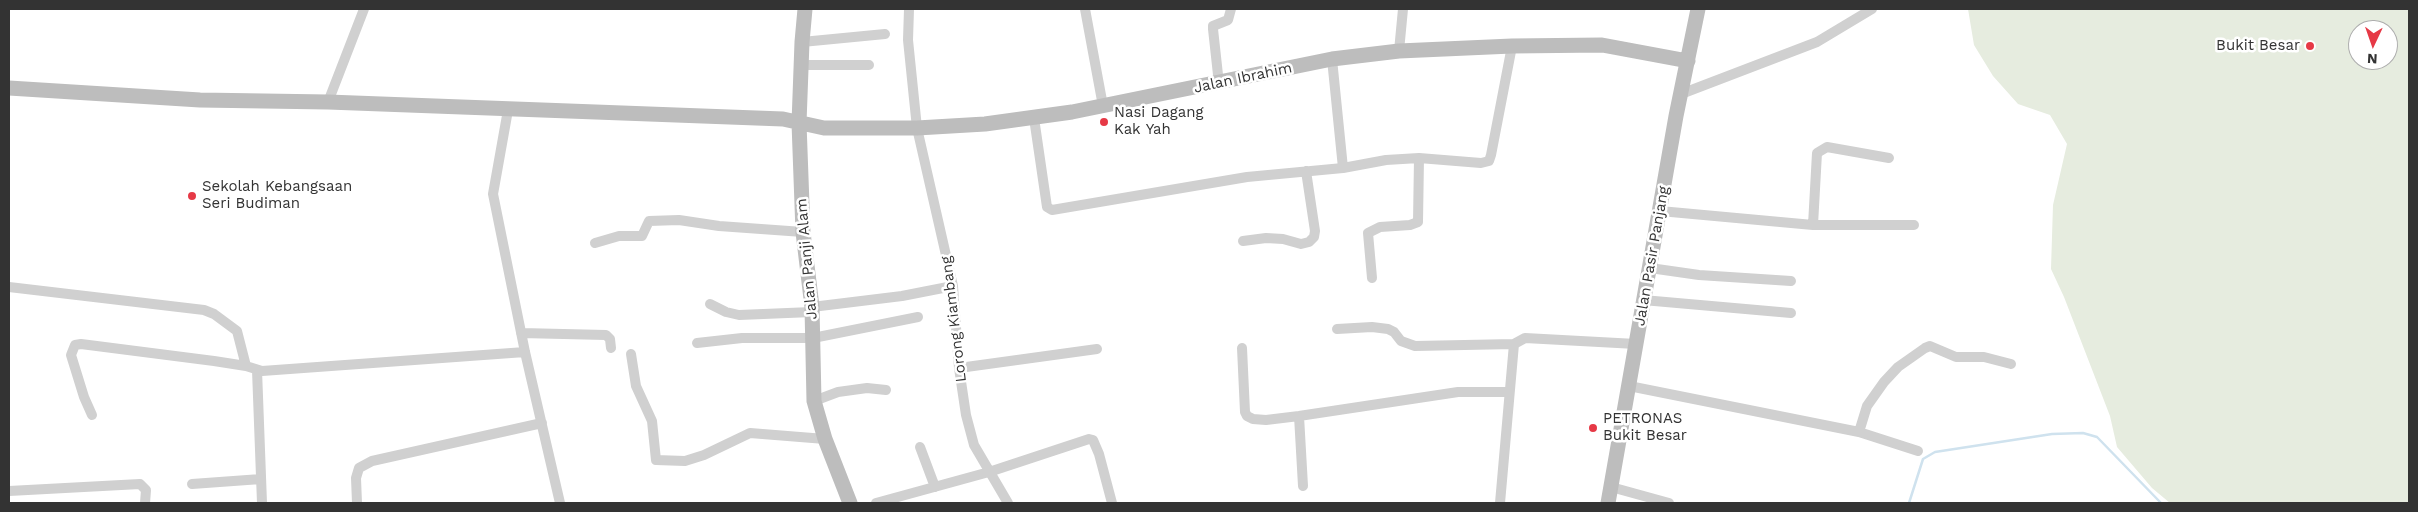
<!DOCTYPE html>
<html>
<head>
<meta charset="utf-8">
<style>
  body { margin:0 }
  #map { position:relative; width:2418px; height:512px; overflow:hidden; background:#fff; font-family:"Work Sans",sans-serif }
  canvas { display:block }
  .frame { position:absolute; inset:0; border:10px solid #333; pointer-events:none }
  .north { position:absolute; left:2348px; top:20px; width:50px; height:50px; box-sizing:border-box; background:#fff; border:1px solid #adadad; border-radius:50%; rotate:183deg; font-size:14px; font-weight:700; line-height:20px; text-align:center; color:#333 }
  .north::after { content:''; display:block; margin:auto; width:18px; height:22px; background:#e63946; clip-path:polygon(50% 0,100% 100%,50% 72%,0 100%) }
</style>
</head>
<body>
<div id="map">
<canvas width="2418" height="512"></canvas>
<div class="frame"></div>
<div class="north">N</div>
</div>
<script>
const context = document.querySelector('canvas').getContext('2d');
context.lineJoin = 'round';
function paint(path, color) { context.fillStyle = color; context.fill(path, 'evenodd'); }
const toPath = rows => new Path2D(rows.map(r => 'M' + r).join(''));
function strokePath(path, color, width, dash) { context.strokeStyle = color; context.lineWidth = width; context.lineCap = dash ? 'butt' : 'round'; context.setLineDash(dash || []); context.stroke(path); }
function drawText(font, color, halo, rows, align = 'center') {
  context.font = font + ' "Work Sans",sans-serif'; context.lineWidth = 5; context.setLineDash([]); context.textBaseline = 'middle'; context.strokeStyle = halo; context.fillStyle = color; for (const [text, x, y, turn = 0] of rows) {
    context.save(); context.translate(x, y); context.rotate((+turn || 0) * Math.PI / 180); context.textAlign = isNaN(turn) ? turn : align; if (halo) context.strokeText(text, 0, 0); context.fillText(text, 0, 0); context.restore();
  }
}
const green = toPath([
  [1968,9,2409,9,2409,503,2170,503,2152,488,2117,447,2110,416,2064,297,2051,269,2053,205,2067,144,2050,115,2018,104,1993,76,1974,45],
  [2358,30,2388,30,2388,60,2358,60]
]);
const stream = toPath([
  [1909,503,1923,459,1935,452,2052,434,2083,433,2097,437,2161,503]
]);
const street = toPath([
  [909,9,908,40,917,128,953,286,959,368,966,415,974,445,1008,503],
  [1085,9,1103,106],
  [802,42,885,34],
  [1399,51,1403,9],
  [1332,59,1343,168],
  [801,65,869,65],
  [1219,84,1213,29,1213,26,1228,20,1231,9],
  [1681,94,1817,42,1872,9],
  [328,102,364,9],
  [508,110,493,194,525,352,560,503],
  [1034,118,1047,207,1052,210,1247,177,1343,168,1386,160,1419,158,1481,163,1489,161,1491,155,1512,46],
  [1660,211,1813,225,1914,225],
  [1813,225,1817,153,1827,147,1889,158],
  [1243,241,1266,238,1283,239,1301,244,1309,242,1314,237,1315,231,1306,171],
  [595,243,619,236,642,236,649,221,679,220,719,226,803,232],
  [1650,268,1699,275,1791,281],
  [1372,278,1368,233,1380,227,1410,225,1418,222,1419,158],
  [9,287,204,310,214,314,237,331,246,366],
  [1643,300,1791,313],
  [710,304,726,312,739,315,812,312],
  [812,307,902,296,953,286],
  [1337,329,1372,327,1388,329,1394,332,1401,341,1415,346,1514,344,1525,338,1636,344],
  [521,333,606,335,610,339,611,348],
  [697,343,742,338,813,338,918,317],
  [1242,348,1245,412,1247,416,1253,419,1266,420,1299,416,1458,392,1509,392],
  [631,354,636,386,652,421,656,460,685,461,704,455,750,433,825,439],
  [959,368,1097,349],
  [257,370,262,503],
  [1629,386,1859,432,1918,451],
  [814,401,838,392,867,388,886,390],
  [92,415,84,397,71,355,75,345,81,344,214,361,246,366,262,371,525,352],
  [1299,416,1303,486],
  [1859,432,1867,406,1884,382,1898,367,1925,348,1930,346,1956,357,1984,357,2011,364],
  [920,447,935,487],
  [192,484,261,479],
  [1611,487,1669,503],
  [9,491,140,484,146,490,145,503],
  [357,503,356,478,359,468,372,461,542,423],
  [876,503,989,472,1089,439,1093,440,1099,454,1112,503],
  [1500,503,1514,344]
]);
const secondary = toPath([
  [805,9,802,42,799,123,803,232,812,307,814,401,825,439,850,503],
  [9,88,200,100,328,102,783,119,824,128,917,128,985,124,1072,112,1332,59,1399,51,1512,46,1602,45,1688,61],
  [1608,503,1676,116,1698,9]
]);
const markers = [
  [2310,46,5,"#e63946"],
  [1104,122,5,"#e63946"],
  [192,196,5,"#e63946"],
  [1593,428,5,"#e63946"]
];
const poiNames = [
  ["Bukit Besar",2300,46,"right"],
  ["Nasi Dagang",1114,113],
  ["Kak Yah",1114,130],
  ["Sekolah Kebangsaan",202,187],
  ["Seri Budiman",202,204],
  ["PETRONAS",1603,419],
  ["Bukit Besar",1603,436]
];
const streetNames = [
  ["Jalan Ibrahim",1243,78,-12],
  ["Jalan Pasir Panjang",1652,256,-80],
  ["Jalan Panji Alam",807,259,-95],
  ["Lorong Kiambang",954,319,-97]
];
paint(green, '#e6ecdf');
strokePath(stream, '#cfe2ee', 2.5);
strokePath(street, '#d0d0d0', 10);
strokePath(secondary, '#bdbdbd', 15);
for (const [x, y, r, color] of markers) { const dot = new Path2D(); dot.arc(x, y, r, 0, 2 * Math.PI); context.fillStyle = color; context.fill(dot); strokePath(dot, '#fff', 2); }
drawText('15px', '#333', '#fff', poiNames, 'left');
drawText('15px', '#333', '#fff', streetNames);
</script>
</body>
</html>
